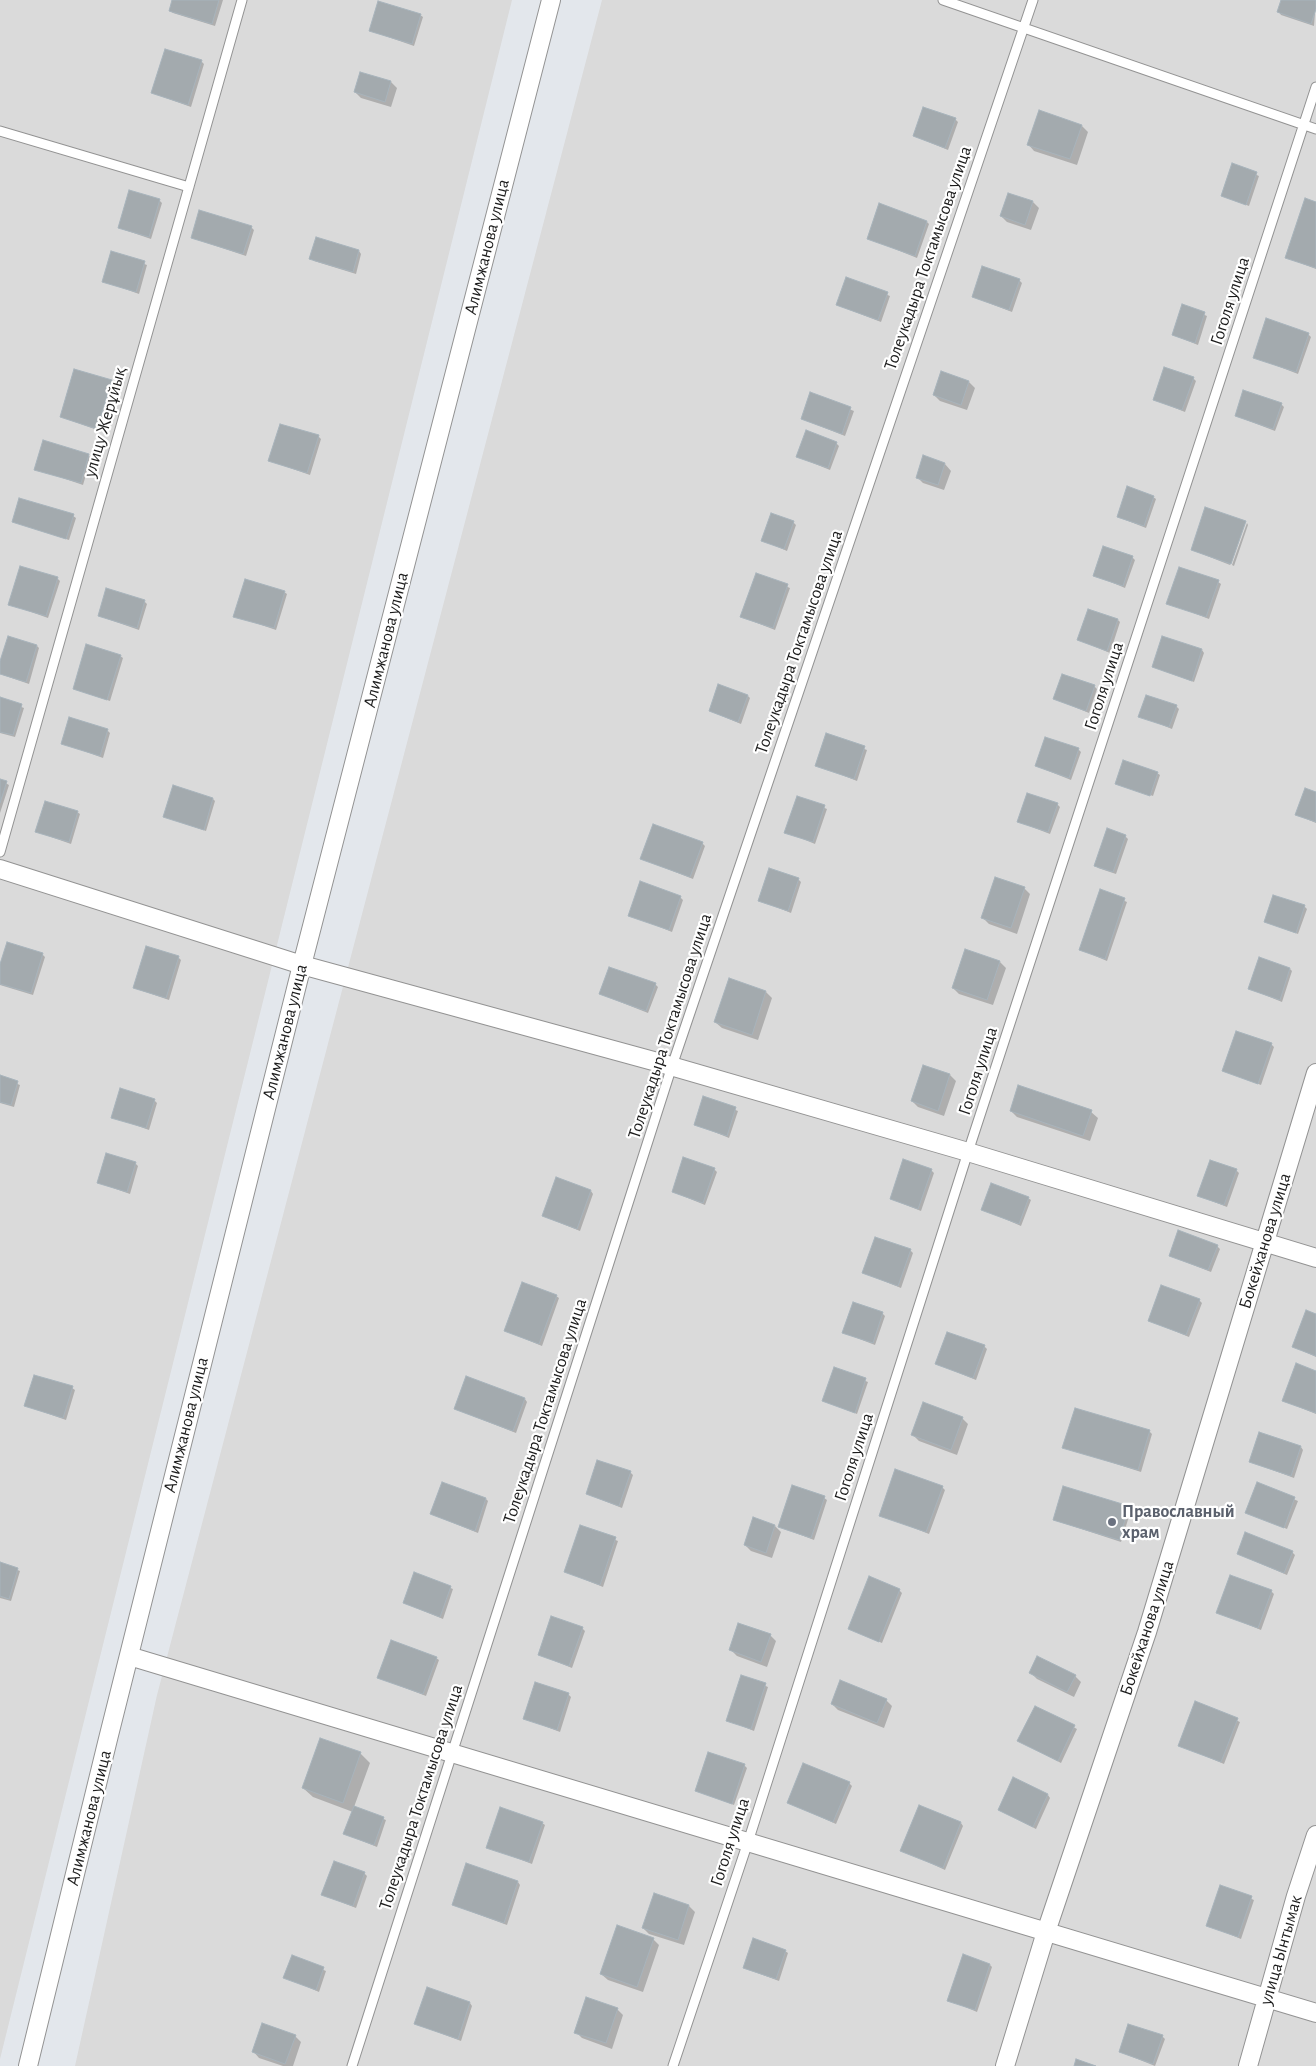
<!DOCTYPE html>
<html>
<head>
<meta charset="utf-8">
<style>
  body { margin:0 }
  canvas { display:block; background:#e3e7ec }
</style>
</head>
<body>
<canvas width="1316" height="2066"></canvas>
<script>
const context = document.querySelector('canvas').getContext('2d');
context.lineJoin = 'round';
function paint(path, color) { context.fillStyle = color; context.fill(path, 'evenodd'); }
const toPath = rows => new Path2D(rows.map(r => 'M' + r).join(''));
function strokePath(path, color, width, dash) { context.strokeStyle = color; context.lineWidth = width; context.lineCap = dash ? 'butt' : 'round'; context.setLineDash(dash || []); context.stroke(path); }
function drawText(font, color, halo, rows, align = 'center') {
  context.font = font + ' "Alegreya Sans",sans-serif'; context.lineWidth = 4.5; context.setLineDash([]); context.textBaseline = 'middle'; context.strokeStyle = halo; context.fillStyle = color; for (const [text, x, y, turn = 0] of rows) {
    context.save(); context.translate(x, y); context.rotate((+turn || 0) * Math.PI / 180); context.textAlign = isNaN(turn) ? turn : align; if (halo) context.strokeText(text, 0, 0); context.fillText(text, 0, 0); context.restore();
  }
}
const residential = toPath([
  [0,0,512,0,0,2059],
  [602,0,1316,0,1316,2066,75,2066,157,1695]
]);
const shadow = toPath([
  [173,0,223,0,215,26,173,13,170,11],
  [1282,0,1316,0,1314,26,1281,15,1279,12],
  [420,15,423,17,414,46,371,31],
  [201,61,204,64,191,107,152,93],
  [361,73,391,82,397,88,391,107,361,98,355,92],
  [1039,111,1082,126,1088,132,1077,165,1034,151,1028,144],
  [955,119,958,122,948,150,914,136],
  [1233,165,1259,176,1249,206,1222,196],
  [1009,194,1033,202,1039,208,1031,230,1007,222,1001,216],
  [159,200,162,203,151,239,119,228],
  [1316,203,1316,269,1287,258],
  [927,222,929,224,917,258,868,238],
  [251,227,254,230,246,256,192,238],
  [317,239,359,251,361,254,356,274,314,261,311,258],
  [112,252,147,265,139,294,103,281],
  [847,279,890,296,881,322,837,305],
  [1019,280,1022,283,1012,312,973,297],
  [1183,306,1207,316,1198,345,1173,335],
  [1308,334,1311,337,1298,374,1254,357],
  [941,373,969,382,975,388,967,410,940,401,934,395],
  [1193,378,1196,381,1185,412,1155,400],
  [111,381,114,384,100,431,61,417],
  [811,394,854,411,845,436,802,419],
  [1281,404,1284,407,1275,431,1236,416],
  [318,436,321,439,310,475,270,461],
  [836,443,839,446,830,470,798,457],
  [88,455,91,458,83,485,36,469],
  [924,457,945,464,951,471,944,490,923,483,917,477],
  [1153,497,1156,499,1146,528,1118,517],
  [73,516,76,518,69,540,14,522],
  [793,522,796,525,787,551,762,540],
  [1245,522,1230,565,1192,550],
  [1247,523,1248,525,1234,566,1232,565],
  [1132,557,1135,560,1125,588,1094,575],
  [757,574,790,588,775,630,742,617],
  [57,578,60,581,48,618,9,604],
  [1218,582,1221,584,1209,619,1168,603],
  [284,592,287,594,276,630,235,616],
  [144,601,147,604,139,630,99,616],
  [1118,620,1120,622,1110,653,1079,640],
  [37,646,39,648,29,684,0,674,0,666],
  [1202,650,1204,653,1194,682,1153,667],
  [120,656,123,658,110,701,74,689],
  [1094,686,1097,689,1089,713,1055,699],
  [748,696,750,698,741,724,710,711],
  [0,699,24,708,15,737,0,733],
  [1176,706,1179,709,1172,729,1140,716],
  [107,730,110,733,103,758,62,743],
  [827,735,867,750,857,781,817,765],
  [1078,749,1081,752,1071,780,1036,766],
  [1157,773,1160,775,1153,796,1118,783],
  [0,780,9,785,0,813],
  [1316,794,1316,823,1297,815],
  [798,797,827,809,815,844,786,832],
  [213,799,215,801,206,831,165,817],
  [1057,804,1060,807,1050,834,1019,822],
  [77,812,80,814,71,844,37,832],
  [1125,836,1128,839,1116,874,1098,868,1096,866],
  [702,843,705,846,693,879,642,859],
  [798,879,801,882,791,913,759,900],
  [1024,888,1030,894,1017,934,989,924,983,918],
  [1101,891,1127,902,1107,961,1081,950],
  [680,897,683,900,672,932,630,915],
  [1304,906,1307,909,1298,934,1265,922],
  [42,954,45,957,33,995,0,985,0,968],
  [178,957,181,960,169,1000,134,988],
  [1000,962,1006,968,993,1005,959,994,953,988],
  [1290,969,1292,971,1282,1002,1250,989],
  [655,984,658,987,648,1013,600,994],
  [766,992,772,998,758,1040,722,1028,715,1022],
  [1271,1044,1274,1047,1261,1085,1224,1071],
  [950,1075,956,1081,944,1116,918,1107,912,1101],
  [0,1077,20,1085,14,1107,0,1103],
  [704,1098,738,1111,729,1138,695,1124],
  [154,1100,157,1103,149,1130,113,1117],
  [1011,1111,1091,1112,1098,1118,1090,1141,1017,1117],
  [135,1163,138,1166,130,1194,99,1183],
  [714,1169,717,1172,705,1205,673,1192],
  [931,1170,934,1173,921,1211,891,1199],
  [1236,1170,1239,1173,1227,1207,1199,1196],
  [591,1191,593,1194,580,1231,543,1216],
  [1028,1198,1031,1200,1021,1226,982,1209],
  [1217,1246,1220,1249,1211,1272,1170,1256],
  [910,1250,913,1253,901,1288,864,1273],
  [556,1296,559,1298,542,1346,506,1331],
  [1199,1300,1202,1303,1189,1337,1150,1321],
  [882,1313,885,1316,875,1345,844,1333],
  [1316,1315,1316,1357,1294,1347],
  [984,1346,987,1349,976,1380,937,1364],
  [835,1369,868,1382,857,1414,824,1401],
  [1316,1372,1316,1414,1284,1401],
  [72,1388,75,1390,66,1420,26,1406],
  [525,1399,527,1402,516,1433,455,1409],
  [962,1418,968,1424,957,1455,919,1441,913,1435],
  [1149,1431,1152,1434,1141,1472,1064,1447],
  [1301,1447,1303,1450,1294,1478,1251,1462],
  [630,1472,633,1475,622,1508,587,1494],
  [1258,1484,1298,1501,1287,1529,1247,1512],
  [942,1487,945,1490,929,1534,881,1515],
  [824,1498,827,1500,814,1540,780,1527],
  [486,1499,488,1501,478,1533,431,1514],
  [1128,1507,1131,1510,1121,1542,1054,1520],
  [775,1526,781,1532,772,1558,751,1551,745,1545],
  [581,1527,618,1541,603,1587,566,1572],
  [1292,1552,1295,1555,1287,1575,1238,1554],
  [0,1563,20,1571,11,1601,0,1598],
  [415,1574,453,1589,443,1619,404,1603],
  [899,1590,902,1593,882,1643,849,1629],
  [1271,1591,1274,1594,1261,1630,1217,1612],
  [582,1628,585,1631,572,1668,540,1655],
  [770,1635,776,1641,767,1667,737,1656,731,1650],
  [436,1658,439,1660,426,1696,379,1678],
  [1031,1673,1075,1676,1081,1682,1074,1697,1037,1679],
  [742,1676,768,1687,754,1731,727,1720],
  [568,1694,571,1697,560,1732,524,1718],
  [886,1700,892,1706,884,1728,838,1710,832,1704],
  [1196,1703,1240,1722,1224,1764,1179,1745],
  [1035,1707,1077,1729,1061,1763,1019,1741],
  [360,1753,370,1763,354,1807,386,1820,377,1847,345,1834,353,1812,313,1797,303,1788],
  [744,1765,747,1768,734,1805,697,1791],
  [849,1783,852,1786,836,1824,789,1803],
  [1048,1795,1050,1798,1036,1829,999,1810],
  [542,1823,545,1825,532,1864,488,1847],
  [961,1823,963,1826,945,1870,902,1850],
  [364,1873,367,1876,356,1908,323,1895],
  [518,1882,520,1885,507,1925,453,1905],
  [1221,1886,1254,1900,1241,1939,1207,1925],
  [655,1895,689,1906,695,1912,684,1945,649,1934,643,1928],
  [653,1939,659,1945,643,1992,608,1980,601,1974],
  [785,1951,788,1953,779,1981,744,1968],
  [292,1957,326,1971,319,1992,285,1977],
  [990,1965,992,1967,977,2012,949,2000],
  [470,2003,472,2006,461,2041,416,2024],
  [617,2009,623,2015,612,2049,582,2038,576,2032],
  [295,2036,301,2042,293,2066,283,2066,259,2058,253,2051],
  [1162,2036,1165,2039,1155,2066,1120,2052]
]);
const building = toPath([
  [172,0,219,0,212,24,169,11,172,0],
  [1281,0,1316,0,1316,9,1311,24,1277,12,1281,0],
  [378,1,421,14,412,44,369,31,378,1],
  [165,49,202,60,188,105,151,93,165,49],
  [360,72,391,81,385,102,354,92,360,72],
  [923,107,956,118,945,148,913,136,923,107],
  [1039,110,1082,125,1070,159,1027,145,1039,110],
  [1232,163,1257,172,1246,205,1221,196,1232,163],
  [129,190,160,199,149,237,118,228,129,190],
  [1008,193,1033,201,1025,225,1000,216,1008,193],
  [1305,198,1316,202,1316,268,1285,258,1305,198],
  [879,203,927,221,915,256,867,239,879,203],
  [199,210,252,226,243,254,191,238,199,210],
  [316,237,359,250,353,272,309,259,316,237],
  [111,251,145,261,136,292,102,282,111,251],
  [982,266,1020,279,1009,310,972,297,982,266],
  [846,277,888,292,878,320,836,305,846,277],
  [1182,304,1205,312,1195,343,1172,335,1182,304],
  [1266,318,1309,333,1296,372,1253,358,1266,318],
  [1164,367,1194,377,1182,410,1153,400,1164,367],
  [74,369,112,380,97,429,60,417,74,369],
  [941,371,969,381,961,405,933,395,941,371],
  [1243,390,1282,403,1273,429,1235,416,1243,390],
  [810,392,851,407,842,434,801,419,810,392],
  [280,424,319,435,307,473,268,461,280,424],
  [806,430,837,442,828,468,796,457,806,430],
  [43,440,89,454,81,483,34,470,43,440],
  [923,455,945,463,938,485,916,478,923,455],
  [1127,486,1154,496,1144,526,1117,517,1127,486],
  [19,498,74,514,66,539,12,522,19,498],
  [1205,507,1246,521,1231,564,1191,550,1205,507],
  [771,513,794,521,784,549,761,541,771,513],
  [1103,546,1133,556,1123,586,1093,576,1103,546],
  [20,566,58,577,46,616,8,605,20,566],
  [1179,567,1219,580,1206,617,1166,604,1179,567],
  [756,573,788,584,773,628,740,617,756,573],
  [245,579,285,591,274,628,233,617,245,579],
  [106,588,145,600,137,628,98,616,106,588],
  [1088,609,1118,619,1107,651,1077,640,1088,609],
  [8,636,37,645,26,682,0,674,0,661,8,636],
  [1162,636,1202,649,1192,681,1152,667,1162,636],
  [86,644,121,655,107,700,73,689,86,644],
  [1062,674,1095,685,1086,711,1053,699,1062,674],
  [718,684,748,695,738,722,709,711,718,684],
  [1146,695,1177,705,1169,727,1138,717,1146,695],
  [0,697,22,704,13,735,0,732,0,697],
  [69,717,108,729,100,756,61,744,69,717],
  [826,733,865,746,854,779,815,766,826,733],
  [1045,737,1079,748,1069,778,1035,766,1045,737],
  [1123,760,1158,772,1150,796,1115,784,1123,760],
  [0,779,7,781,0,803,0,779],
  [173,785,213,798,204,830,163,817,173,785],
  [1305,788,1316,792,1316,822,1295,815,1305,788],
  [1027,793,1058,803,1048,832,1017,822,1027,793],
  [797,796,825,805,813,842,784,833,797,796],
  [45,801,78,811,69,842,35,832,45,801],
  [653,824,703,842,690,877,640,859,653,824],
  [1107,828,1126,835,1113,872,1094,866,1107,828],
  [769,868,799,878,788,911,758,901,769,868],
  [995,877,1025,887,1011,928,981,918,995,877],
  [640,881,681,896,669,930,628,916,640,881],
  [1100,889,1125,898,1105,959,1079,950,1100,889],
  [1273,895,1305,905,1296,933,1264,922,1273,895],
  [7,942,43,953,31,993,0,984,0,964,7,942],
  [146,946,179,956,166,998,133,988,146,946],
  [965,949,1000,961,987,1000,952,988,965,949],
  [1259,957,1290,968,1280,1000,1248,989,1259,957],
  [609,967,656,983,646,1011,599,994,609,967],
  [729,978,766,991,752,1035,714,1022,729,978],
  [1236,1031,1272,1043,1258,1084,1222,1071,1236,1031],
  [923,1065,950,1074,938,1111,911,1101,923,1065],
  [0,1075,18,1081,11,1105,0,1102,0,1075],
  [1018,1085,1092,1110,1083,1136,1010,1111,1018,1085],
  [120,1088,155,1099,146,1128,111,1118,120,1088],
  [703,1096,736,1107,727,1136,694,1125,703,1096],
  [106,1153,136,1162,127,1192,97,1183,106,1153],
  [683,1157,715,1168,703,1203,672,1192,683,1157],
  [903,1159,932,1169,918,1209,890,1199,903,1159],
  [1210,1160,1237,1169,1224,1205,1197,1196,1210,1160],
  [556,1177,591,1190,577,1229,542,1216,556,1177],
  [991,1183,1029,1197,1019,1224,981,1210,991,1183],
  [1178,1230,1218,1245,1208,1270,1169,1256,1178,1230],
  [875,1237,911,1249,898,1286,862,1273,875,1237],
  [522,1282,557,1295,539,1344,504,1331,522,1282],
  [1161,1285,1200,1299,1186,1335,1148,1321,1161,1285],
  [853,1302,883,1312,873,1343,842,1333,853,1302],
  [1306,1310,1316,1314,1316,1356,1292,1347,1306,1310],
  [947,1332,985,1345,973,1378,935,1364,947,1332],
  [1296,1363,1316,1371,1316,1413,1282,1401,1296,1363],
  [834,1367,866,1378,855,1413,822,1401,834,1367],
  [34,1375,73,1386,63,1418,24,1406,34,1375],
  [466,1376,525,1398,513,1431,454,1409,466,1376],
  [923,1402,963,1417,951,1450,911,1435,923,1402],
  [1075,1408,1150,1430,1138,1470,1062,1448,1075,1408],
  [1259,1432,1301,1446,1291,1476,1249,1462,1259,1432],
  [597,1460,631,1471,619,1506,586,1494,597,1460],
  [895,1469,943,1486,926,1532,879,1516,895,1469],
  [442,1482,486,1498,475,1531,430,1514,442,1482],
  [1257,1482,1295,1497,1284,1528,1245,1513,1257,1482],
  [792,1485,825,1496,811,1538,778,1527,792,1485],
  [1063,1486,1129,1506,1119,1540,1053,1520,1063,1486],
  [753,1517,775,1525,766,1553,744,1545,753,1517],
  [580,1525,616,1537,600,1585,564,1572,580,1525],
  [1245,1532,1293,1551,1284,1573,1237,1554,1245,1532],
  [0,1562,18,1568,9,1599,0,1596,0,1562],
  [414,1572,451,1586,440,1617,403,1603,414,1572],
  [1230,1575,1272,1590,1258,1628,1216,1613,1230,1575],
  [869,1576,900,1589,879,1642,848,1629,869,1576],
  [551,1616,583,1627,569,1666,538,1655,551,1616],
  [738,1623,771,1634,761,1662,729,1650,738,1623],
  [391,1640,437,1657,423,1694,377,1678,391,1640],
  [1037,1656,1076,1675,1067,1692,1029,1673,1037,1656],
  [741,1675,766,1683,751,1729,726,1721,741,1675],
  [840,1680,887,1699,877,1723,831,1704,840,1680],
  [535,1682,569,1693,557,1730,523,1719,535,1682],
  [1195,1701,1238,1718,1221,1762,1178,1746,1195,1701],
  [1035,1706,1075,1725,1058,1761,1017,1741,1035,1706],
  [320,1738,361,1752,343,1803,302,1788,320,1738],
  [708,1752,745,1764,732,1804,695,1791,708,1752],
  [803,1763,850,1782,833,1822,787,1803,803,1763],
  [1013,1777,1048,1794,1033,1827,998,1810,1013,1777],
  [919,1805,961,1822,943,1868,900,1851,919,1805],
  [354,1806,384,1817,374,1845,343,1834,354,1806],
  [500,1807,543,1822,529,1862,486,1848,500,1807],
  [334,1861,365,1872,353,1906,321,1895,334,1861],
  [466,1863,518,1881,504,1923,452,1905,466,1863],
  [1220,1885,1252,1896,1238,1937,1206,1926,1220,1885],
  [654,1893,689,1905,678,1940,642,1928,654,1893],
  [617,1925,654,1938,637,1987,600,1974,617,1925],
  [753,1938,786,1950,776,1979,743,1968,753,1938],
  [963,1954,990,1964,975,2010,947,2001,963,1954],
  [292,1955,324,1967,316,1990,283,1978,292,1955],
  [427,1987,470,2002,458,2039,414,2024,427,1987],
  [586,1997,618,2008,606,2043,574,2033,586,1997],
  [262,2023,296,2035,285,2064,252,2052,262,2023],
  [1128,2024,1163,2035,1153,2064,1119,2052,1128,2024],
  [1076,2059,1096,2066,1074,2066,1076,2059]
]);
const lane = toPath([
  [943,0,1316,129],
  [0,131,189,187],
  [0,852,242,0],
  [352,2066,672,1066,1033,0],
  [673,2066,748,1842,968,1152,1316,87]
]);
const street = toPath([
  [0,869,302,965,657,1062,968,1152,1316,1258],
  [129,1656,1316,2013],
  [28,2066,109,1735,302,965,551,0],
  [1005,2066,1046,1932,1147,1632,1316,1073],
  [1248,2066,1296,1896,1316,1835]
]);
const markers = [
  [1112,1522,5,"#6b7280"]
];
const streetNames = [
  ["Алимжанова улица",487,247,-76],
  ["Толеукадыра Токтамысова улица",928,258,-71],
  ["Гоголя улица",1230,301,-72],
  ["улицу Жерұйық",105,422,-74],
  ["Алимжанова улица",386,640,-76],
  ["Толеукадыра Токтамысова улица",799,642,-71],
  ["Гоголя улица",1104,686,-72],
  ["Толеукадыра Токтамысова улица",670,1026,-72],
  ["Алимжанова улица",285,1032,-76],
  ["Гоголя улица",978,1071,-72],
  ["Бокейханова улица",1265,1241,-73],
  ["Толеукадыра Токтамысова улица",545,1411,-72],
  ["Алимжанова улица",186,1425,-76],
  ["Гоголя улица",854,1457,-72],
  ["Бокейханова улица",1147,1628,-72],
  ["Толеукадыра Токтамысова улица",421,1797,-72],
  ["Алимжанова улица",89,1818,-76],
  ["Гоголя улица",730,1842,-72],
  ["улица Ынтымак",1281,1950,-74]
];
const worshipNames = [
  ["Православный",1122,1512],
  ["храм",1122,1533]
];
paint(residential, '#dadada');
paint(shadow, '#0003');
paint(building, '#a3aaae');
strokePath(building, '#a8b4bc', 1);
strokePath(lane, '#939393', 11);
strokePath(street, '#939393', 20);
strokePath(lane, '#fff', 9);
strokePath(street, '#fff', 18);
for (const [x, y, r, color] of markers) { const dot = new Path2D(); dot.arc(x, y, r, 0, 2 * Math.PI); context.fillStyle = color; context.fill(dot); strokePath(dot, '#fff', 2); }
drawText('18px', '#1c1c1c', '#fff', streetNames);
drawText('bold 18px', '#5b616d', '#fff', worshipNames, 'left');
</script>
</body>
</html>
